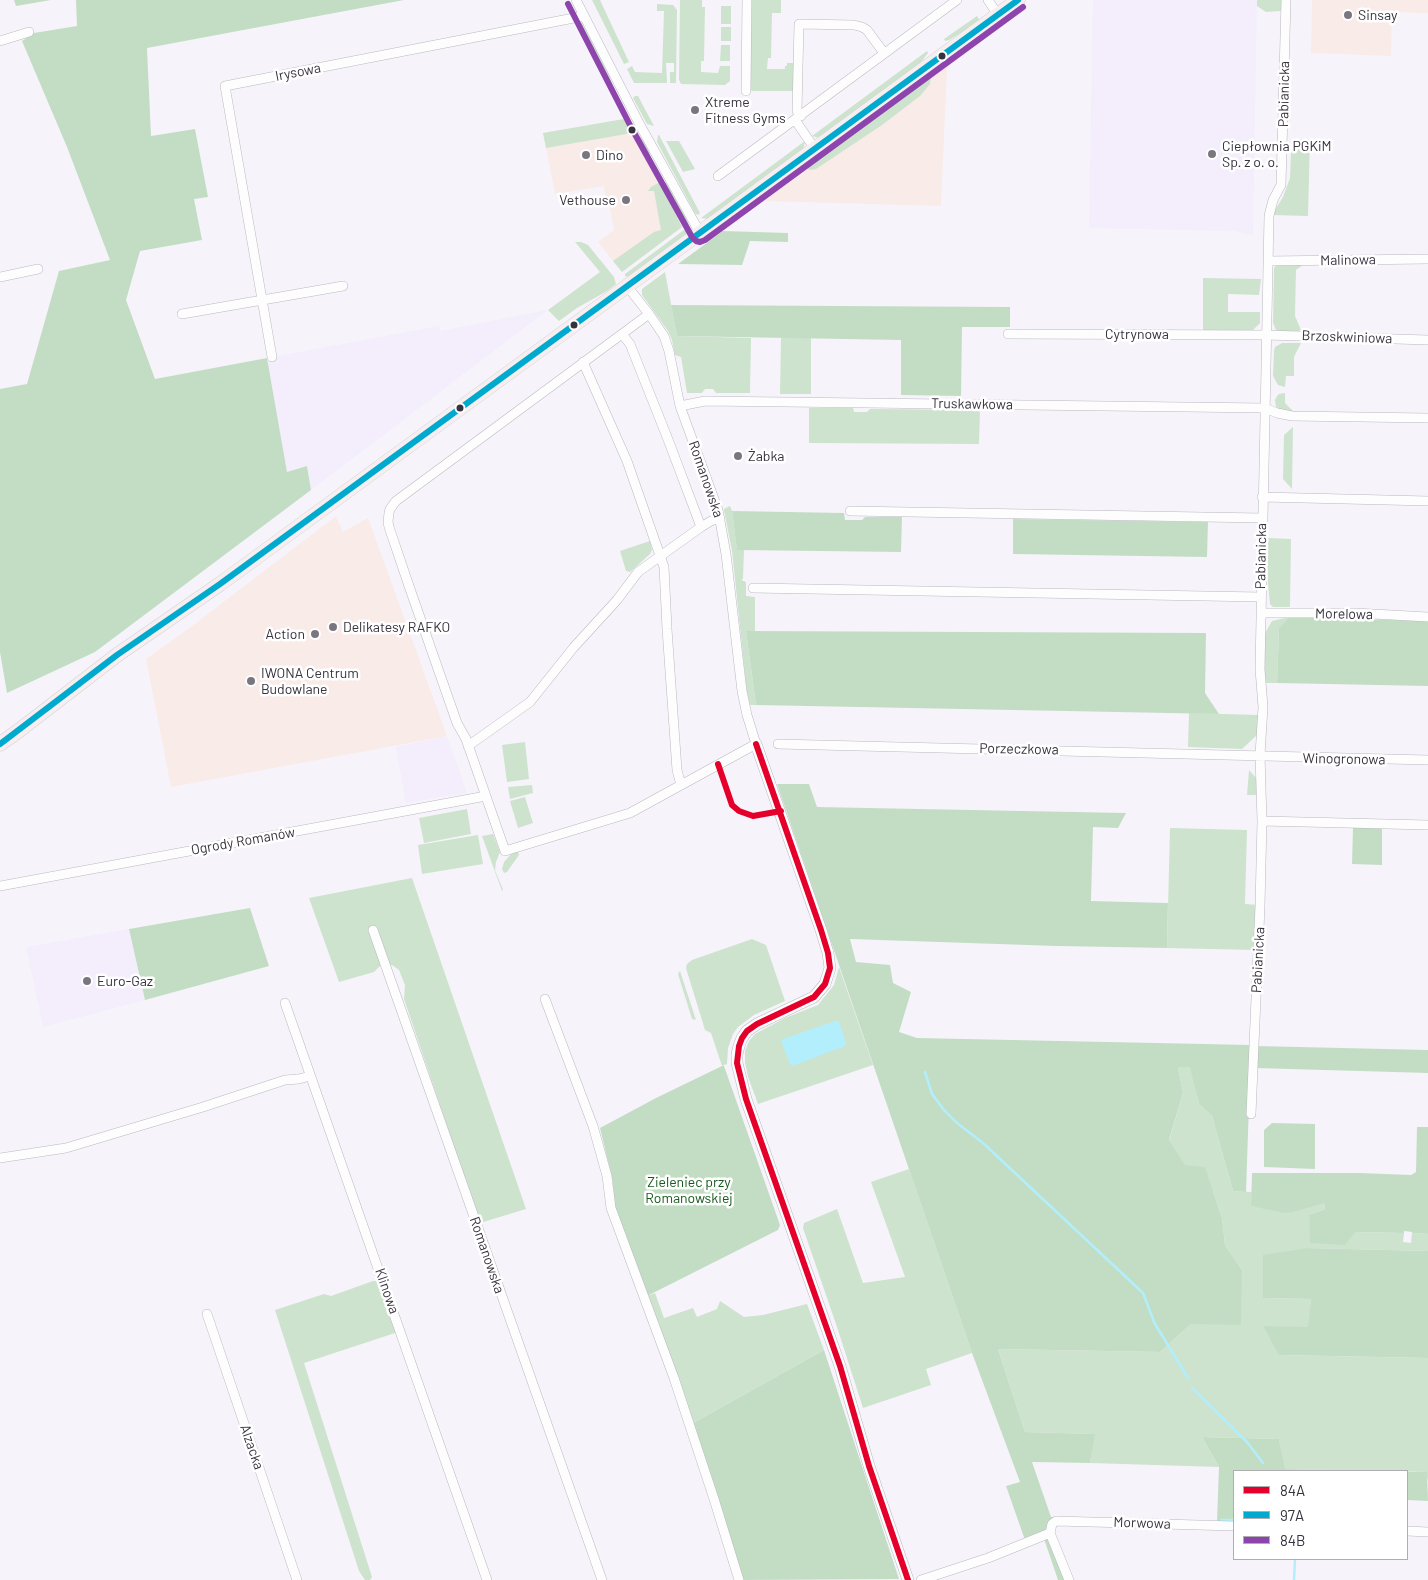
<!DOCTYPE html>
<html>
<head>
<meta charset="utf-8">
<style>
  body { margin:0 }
  #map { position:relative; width:1428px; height:1580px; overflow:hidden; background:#f6f4fa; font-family:Barlow,sans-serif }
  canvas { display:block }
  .legend { position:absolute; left:1233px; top:1470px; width:175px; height:90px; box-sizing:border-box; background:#fff; border:1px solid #afadb2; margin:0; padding:6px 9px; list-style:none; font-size:15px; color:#36323e }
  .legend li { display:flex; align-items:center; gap:10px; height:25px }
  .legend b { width:25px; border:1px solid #afadb2 }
</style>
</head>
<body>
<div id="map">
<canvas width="1428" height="1580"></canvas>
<ul class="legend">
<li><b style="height:6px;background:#e4002b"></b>84A</li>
<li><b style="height:6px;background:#00a9ce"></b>97A</li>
<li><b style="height:6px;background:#8e44ad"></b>84B</li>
</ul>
</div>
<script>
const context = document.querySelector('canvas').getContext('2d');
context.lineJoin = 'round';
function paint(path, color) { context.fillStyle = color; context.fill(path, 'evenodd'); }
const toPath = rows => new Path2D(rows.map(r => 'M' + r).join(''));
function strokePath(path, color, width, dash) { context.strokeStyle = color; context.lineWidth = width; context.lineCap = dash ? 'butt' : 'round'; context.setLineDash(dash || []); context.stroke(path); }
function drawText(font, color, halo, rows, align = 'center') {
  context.font = font + ' Barlow,sans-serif'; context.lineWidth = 5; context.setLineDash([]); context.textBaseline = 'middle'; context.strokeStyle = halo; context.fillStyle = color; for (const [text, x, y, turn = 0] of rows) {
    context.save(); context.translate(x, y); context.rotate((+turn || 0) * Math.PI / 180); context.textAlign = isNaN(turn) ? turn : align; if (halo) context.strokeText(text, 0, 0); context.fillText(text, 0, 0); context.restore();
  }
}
const commercial = toPath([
  [1312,0,1428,0,1428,13,1392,12,1391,56,1311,53],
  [947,67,941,206,764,201,850,138],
  [624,119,682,227,622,272,598,242,614,230,609,204,606,204,604,186,555,194,543,133],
  [336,516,343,532,368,518,447,736,171,787,146,659,196,623]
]);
const built = toPath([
  [1093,0,1257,0,1253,235,1234,231,1089,228],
  [548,310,311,490,307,466,287,472,267,358,439,326,440,331],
  [447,736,467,793,406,803,396,747],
  [129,929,145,1000,43,1027,26,947]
]);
const green = toPath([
  [592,0,600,0,629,62,624,64],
  [680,0,702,0,702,7,705,7,704,61,701,61,701,72,718,73,720,66,730,66,730,81,725,85,681,84,679,80],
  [751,0,781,0,781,13,772,13,771,58,768,58,767,69,785,69,785,66,787,66,787,63,796,63,796,90,793,91,752,91,749,88],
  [1257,0,1281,0,1281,11,1266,12,1257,6],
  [657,4,673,5,677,10,676,83,670,83,670,72,674,72,674,63,666,63,667,83,634,83,627,69,632,66,635,72,662,73,664,11,657,11],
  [721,6,731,6,731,24,721,24],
  [977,16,980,21,949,40,945,41,944,39],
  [580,23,582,23,609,75,617,98,605,70],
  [721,27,731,27,731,41,721,41],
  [721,45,730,45,730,61,720,61],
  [927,51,928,53,918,66,820,138,812,136],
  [928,76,931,77,930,84,920,96,882,125,816,169,810,170,806,168,805,163,922,77],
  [635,96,638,96,654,126,647,124,633,98],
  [624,119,632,133,546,148,543,133],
  [632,126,645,143,650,153,649,160],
  [658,135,659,135,700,213,698,215,695,213,657,142],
  [1298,139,1310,139,1308,216,1272,215,1283,197,1290,178,1291,151,1298,151],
  [666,141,679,141,695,169,683,172],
  [805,141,803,151,709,219,701,218],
  [660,182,682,227,622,272,613,261,654,232,661,230,654,191,648,191,651,187],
  [661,182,665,182,669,186,685,216,688,223,684,225],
  [688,227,689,227,688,232,686,236,629,277,625,276,625,274],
  [575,242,581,242,588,245,614,277,616,284,607,291,577,308,559,321,548,310,600,272],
  [1277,264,1304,264,1296,270,1295,316,1301,330,1294,333,1282,333,1276,330,1273,323,1274,268],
  [665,272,677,336,751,338,750,393,716,393,713,389,705,389,702,393,687,393,681,357,675,355,672,340,668,331,642,295,642,289],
  [1203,278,1261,279,1259,295,1228,294,1228,312,1260,312,1260,323,1252,331,1203,330],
  [781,338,811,338,811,394,780,394],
  [1282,343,1301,343,1294,357,1294,376,1286,376,1285,387,1278,385,1273,376,1274,351,1275,347],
  [1285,393,1285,403,1293,411,1282,411,1276,407,1275,400,1277,396,1279,394],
  [809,408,853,408,854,412,867,412,870,409,980,410,979,444,809,443],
  [1293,427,1292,489,1283,479,1284,435],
  [730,506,732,511,737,549,744,550,743,579,741,580,746,582,746,596,755,597,755,631,746,631,756,705,750,705,747,693,732,551,724,510,724,509],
  [1268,538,1291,539,1290,607,1273,607,1270,604,1267,572],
  [650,541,652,550,650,554,630,572,626,571,620,551],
  [1289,617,1279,628,1277,683,1264,683,1265,633,1272,621],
  [1189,713,1259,715,1258,734,1242,749,1188,747],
  [525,742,529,779,507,782,502,745],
  [1249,770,1258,780,1258,795,1247,795],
  [532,785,533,793,510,799,508,787],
  [525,797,533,823,518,828,510,801],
  [467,809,471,834,424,843,419,818],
  [1170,828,1247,830,1245,904,1258,905,1255,950,1167,948],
  [493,834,500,852,496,862,495,870,503,890,502,891,482,836],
  [478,835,483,864,422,874,418,845],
  [518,851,519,855,507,872,504,873,502,869,504,862,512,853],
  [412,878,526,1209,480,1223,404,999,405,985,399,970,392,965,380,966,374,972,339,982,309,898],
  [752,939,766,945,785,1001,754,1015,738,1027,733,1034,728,1048,727,1064,722,1066,711,1033,705,1030,686,968,687,964,692,960],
  [839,967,873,1065,758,1104,748,1077,745,1062,745,1051,749,1041,755,1034,785,1018,818,1005,834,985],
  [680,971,696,1020,692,1019,678,974],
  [1178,1067,1191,1067,1199,1104,1212,1116,1233,1191,1252,1192,1251,1206,1294,1212,1324,1202,1325,1209,1309,1215,1311,1243,1355,1232,1404,1233,1403,1242,1411,1243,1412,1232,1413,1233,1428,1234,1428,1251,1308,1248,1263,1298,1311,1299,1309,1327,1279,1355,1428,1358,1428,1482,1426,1472,1284,1469,1279,1439,1202,1437,1219,1467,1090,1463,1094,1434,1025,1432,998,1349,1160,1352,1191,1324,1242,1270,1225,1245,1222,1218,1213,1191,1185,1166,1169,1141,1183,1093],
  [909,1169,972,1353,926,1369,931,1385,863,1408,837,1327,803,1228,804,1223,837,1209,863,1283,905,1277,871,1182],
  [373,1281,379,1281,398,1332,304,1363,372,1577,370,1580,365,1580,359,1571,275,1310,324,1294,331,1296],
  [655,1293,664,1318,693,1308,697,1317,717,1309,720,1301,744,1317,763,1315,807,1304,824,1350,693,1423,647,1296]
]);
const forest = toPath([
  [14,0,51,0,16,6],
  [76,0,404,0,147,48,151,136,195,129,208,197,194,199,202,240,140,251,126,300,155,379,267,358,287,472,307,466,311,490,95,652,7,693,0,652,0,389,27,384,59,271,110,260,67,147,22,41,34,33,77,26],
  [723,231,788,233,788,242,750,241,742,265,678,264],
  [671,305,1010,307,1010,327,962,327,961,396,901,395,901,340,677,336],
  [732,511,844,513,845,520,862,520,865,517,902,517,901,552,737,550],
  [1013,519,1208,522,1207,557,1013,554],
  [1289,617,1428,621,1428,686,1277,683,1279,628],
  [746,631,1206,633,1205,693,1219,714,756,705],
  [777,784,809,784,817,807,1126,813,1118,828,1093,827,1091,901,1168,903,1167,948,1057,946,850,939,856,962,890,965,893,983,911,992,899,1032,917,1038,1251,1045,1246,1192,1233,1191,1212,1116,1199,1104,1190,1067,1178,1067,1183,1093,1169,1140,1185,1165,1205,1167,1222,1218,1225,1245,1242,1270,1241,1325,1191,1324,1160,1352,998,1349,1025,1432,1095,1434,1090,1463,1032,1462,1051,1517,1058,1517,1050,1529,1069,1580,1058,1580,1043,1536,1026,1543,1006,1486,1020,1482,972,1353],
  [1353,827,1382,828,1382,865,1352,864],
  [250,908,269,966,145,1000,129,929],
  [1256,1046,1428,1050,1428,1073,1255,1068],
  [722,1066,724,1066,780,1225,778,1230,647,1296,614,1206,613,1182,600,1128,656,1098],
  [1272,1123,1315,1124,1315,1169,1264,1167,1264,1130],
  [1417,1127,1428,1127,1428,1234,1413,1233,1412,1232,1404,1231,1404,1233,1355,1232,1345,1245,1310,1243,1309,1215,1325,1209,1324,1203,1294,1212,1284,1213,1251,1206,1252,1173,1360,1173,1411,1175,1416,1172],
  [1308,1248,1428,1251,1428,1358,1279,1355,1263,1326,1308,1327,1311,1299,1263,1298,1263,1255],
  [824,1350,899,1579,743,1580,693,1423],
  [1202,1437,1279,1439,1285,1469,1385,1471,1234,1471,1234,1522,1217,1521,1219,1467],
  [1407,1472,1427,1472,1428,1501,1407,1500]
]);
const water = toPath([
  [835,1021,839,1021,846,1043,845,1046,792,1066,790,1064,781,1041,783,1039]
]);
const stream = toPath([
  [925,1072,932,1094,944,1110,957,1123,983,1143,1143,1293,1155,1324,1188,1378],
  [1192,1388,1247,1442,1263,1463],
  [1221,1520,1234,1520],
  [1294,1580,1295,1559]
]);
const minor = toPath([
  [576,0,640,125,700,233],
  [988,0,998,15],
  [0,41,29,32],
  [746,91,747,0],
  [801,116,797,111,799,24,854,25,862,27,867,30,884,53],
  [795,120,815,149],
  [718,176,957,0],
  [1268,261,1428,259],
  [0,277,38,269],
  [627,286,649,314,664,336,669,351,680,406,718,510,726,554,742,691,747,715,756,744,630,813,505,851,473,759,466,739,457,723,410,589,389,527,388,522,389,513,390,509,396,501,649,314],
  [182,314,343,286],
  [622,334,630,344,669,442,701,527],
  [1008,334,1267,335,1428,340],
  [272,357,225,86,584,16],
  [583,362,627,461,664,567,667,629,677,770,681,785],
  [680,406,705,401,1265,408,1277,413,1292,416,1428,418],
  [1262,497,1428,501],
  [850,511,1262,518],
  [753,588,1261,597],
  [1261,613,1355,613,1428,617],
  [778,744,1428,760],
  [468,746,530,702,574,647,617,600,638,572,701,527,711,521,720,518],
  [1262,821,1428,825],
  [0,886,486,796],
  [373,930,602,1580],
  [545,999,593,1126,607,1176,611,1208,674,1378,714,1499,739,1580],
  [285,1003,487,1580],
  [1251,1114,1260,906,1262,821,1260,755,1263,707,1260,669,1269,216,1273,200,1281,185,1286,0],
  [0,1158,66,1148,203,1107,285,1080,299,1079,310,1076],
  [207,1314,297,1580],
  [1407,1531,1428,1532],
  [921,1580,988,1558,1050,1533],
  [1069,1580,1050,1533,1052,1524,1056,1521,1234,1526]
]);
const tertiary = toPath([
  [756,744,821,930,828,953,830,968,825,984,814,997,757,1024,747,1031,742,1038,739,1046,737,1054,737,1063,746,1099,840,1366,869,1466,908,1580]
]);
const primary = toPath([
  [0,744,17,732,117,655,220,584,1018,0]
]);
const bus1 = toPath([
  [756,744,821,930,828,953,830,968,825,984,814,997,757,1024,747,1031,742,1038,739,1046,737,1063,746,1099,840,1366,869,1466,908,1580],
  [718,764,732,805,739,811,753,816,781,811]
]);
const bus2 = toPath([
  [0,744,117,655,220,584,1018,0]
]);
const bus3 = toPath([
  [568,4,632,129,692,237,696,241,700,242,705,240,1023,7]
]);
const markers = [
  [1348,15,5,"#797680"],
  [942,56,4.5,"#36323e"],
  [695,110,5,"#797680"],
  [632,130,4.5,"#36323e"],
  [1212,154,5,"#797680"],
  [586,155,5,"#797680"],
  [626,200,5,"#797680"],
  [574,325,4.5,"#36323e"],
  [460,408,4.5,"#36323e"],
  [738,456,5,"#797680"],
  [333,627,5,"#797680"],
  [315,634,5,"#797680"],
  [251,681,5,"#797680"],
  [87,981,5,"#797680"]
];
const poiNames = [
  ["Sinsay",1358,15],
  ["Xtreme",705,102],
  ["Fitness Gyms",705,118],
  ["Ciepłownia PGKiM",1222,146],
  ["Sp. z o. o.",1222,162],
  ["Dino",596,155],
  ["Vethouse",616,200,"right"],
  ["Żabka",748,456],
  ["Delikatesy RAFKO",343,627],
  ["Action",305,634,"right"],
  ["IWONA Centrum",261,673],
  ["Budowlane",261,689],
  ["Euro-Gaz",97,981]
];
const streetNames = [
  ["Irysowa",298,72,-11],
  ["Pabianicka",1284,94,-89],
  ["Malinowa",1348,260,-1],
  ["Cytrynowa",1137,334],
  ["Brzoskwiniowa",1347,337,2],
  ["Truskawkowa",972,404,1],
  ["Romanowska",706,479,71],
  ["Pabianicka",1261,556,-89],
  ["Morelowa",1344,614,1],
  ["Porzeczkowa",1019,749,1],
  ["Winogronowa",1344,759,1],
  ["Ogrody Romanów",243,841,-10],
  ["Pabianicka",1258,960,-87],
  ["Romanowska",487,1255,71],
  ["Klinowa",387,1291,71],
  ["Alzacka",252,1447,71],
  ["Morwowa",1142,1523,2]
];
const parkNames = [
  ["Zieleniec przy",689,1182],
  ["Romanowskiej",689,1198]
];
paint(commercial, '#f9ebe8');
paint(built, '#f3edfc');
paint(green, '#cde3ce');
paint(forest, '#c3ddc5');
paint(water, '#b2eefb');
strokePath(stream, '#b2eefb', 2.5);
strokePath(minor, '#bab8bf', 10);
strokePath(tertiary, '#bab8bf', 12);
strokePath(primary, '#d4d2d7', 15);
strokePath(minor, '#fefdfe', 9);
strokePath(tertiary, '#fefdfe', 11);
strokePath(primary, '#f7eef0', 14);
strokePath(bus1, '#e4002b', 6);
strokePath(bus2, '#00a9ce', 6);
strokePath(bus3, '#8e44ad', 6);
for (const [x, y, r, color] of markers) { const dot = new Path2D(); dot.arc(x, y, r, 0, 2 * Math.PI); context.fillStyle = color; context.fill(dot); strokePath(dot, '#fff', 2); }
drawText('14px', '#36323e', '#fff', poiNames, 'left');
drawText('14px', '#36323e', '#fff', streetNames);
drawText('14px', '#165a1d', '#fff', parkNames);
</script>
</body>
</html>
